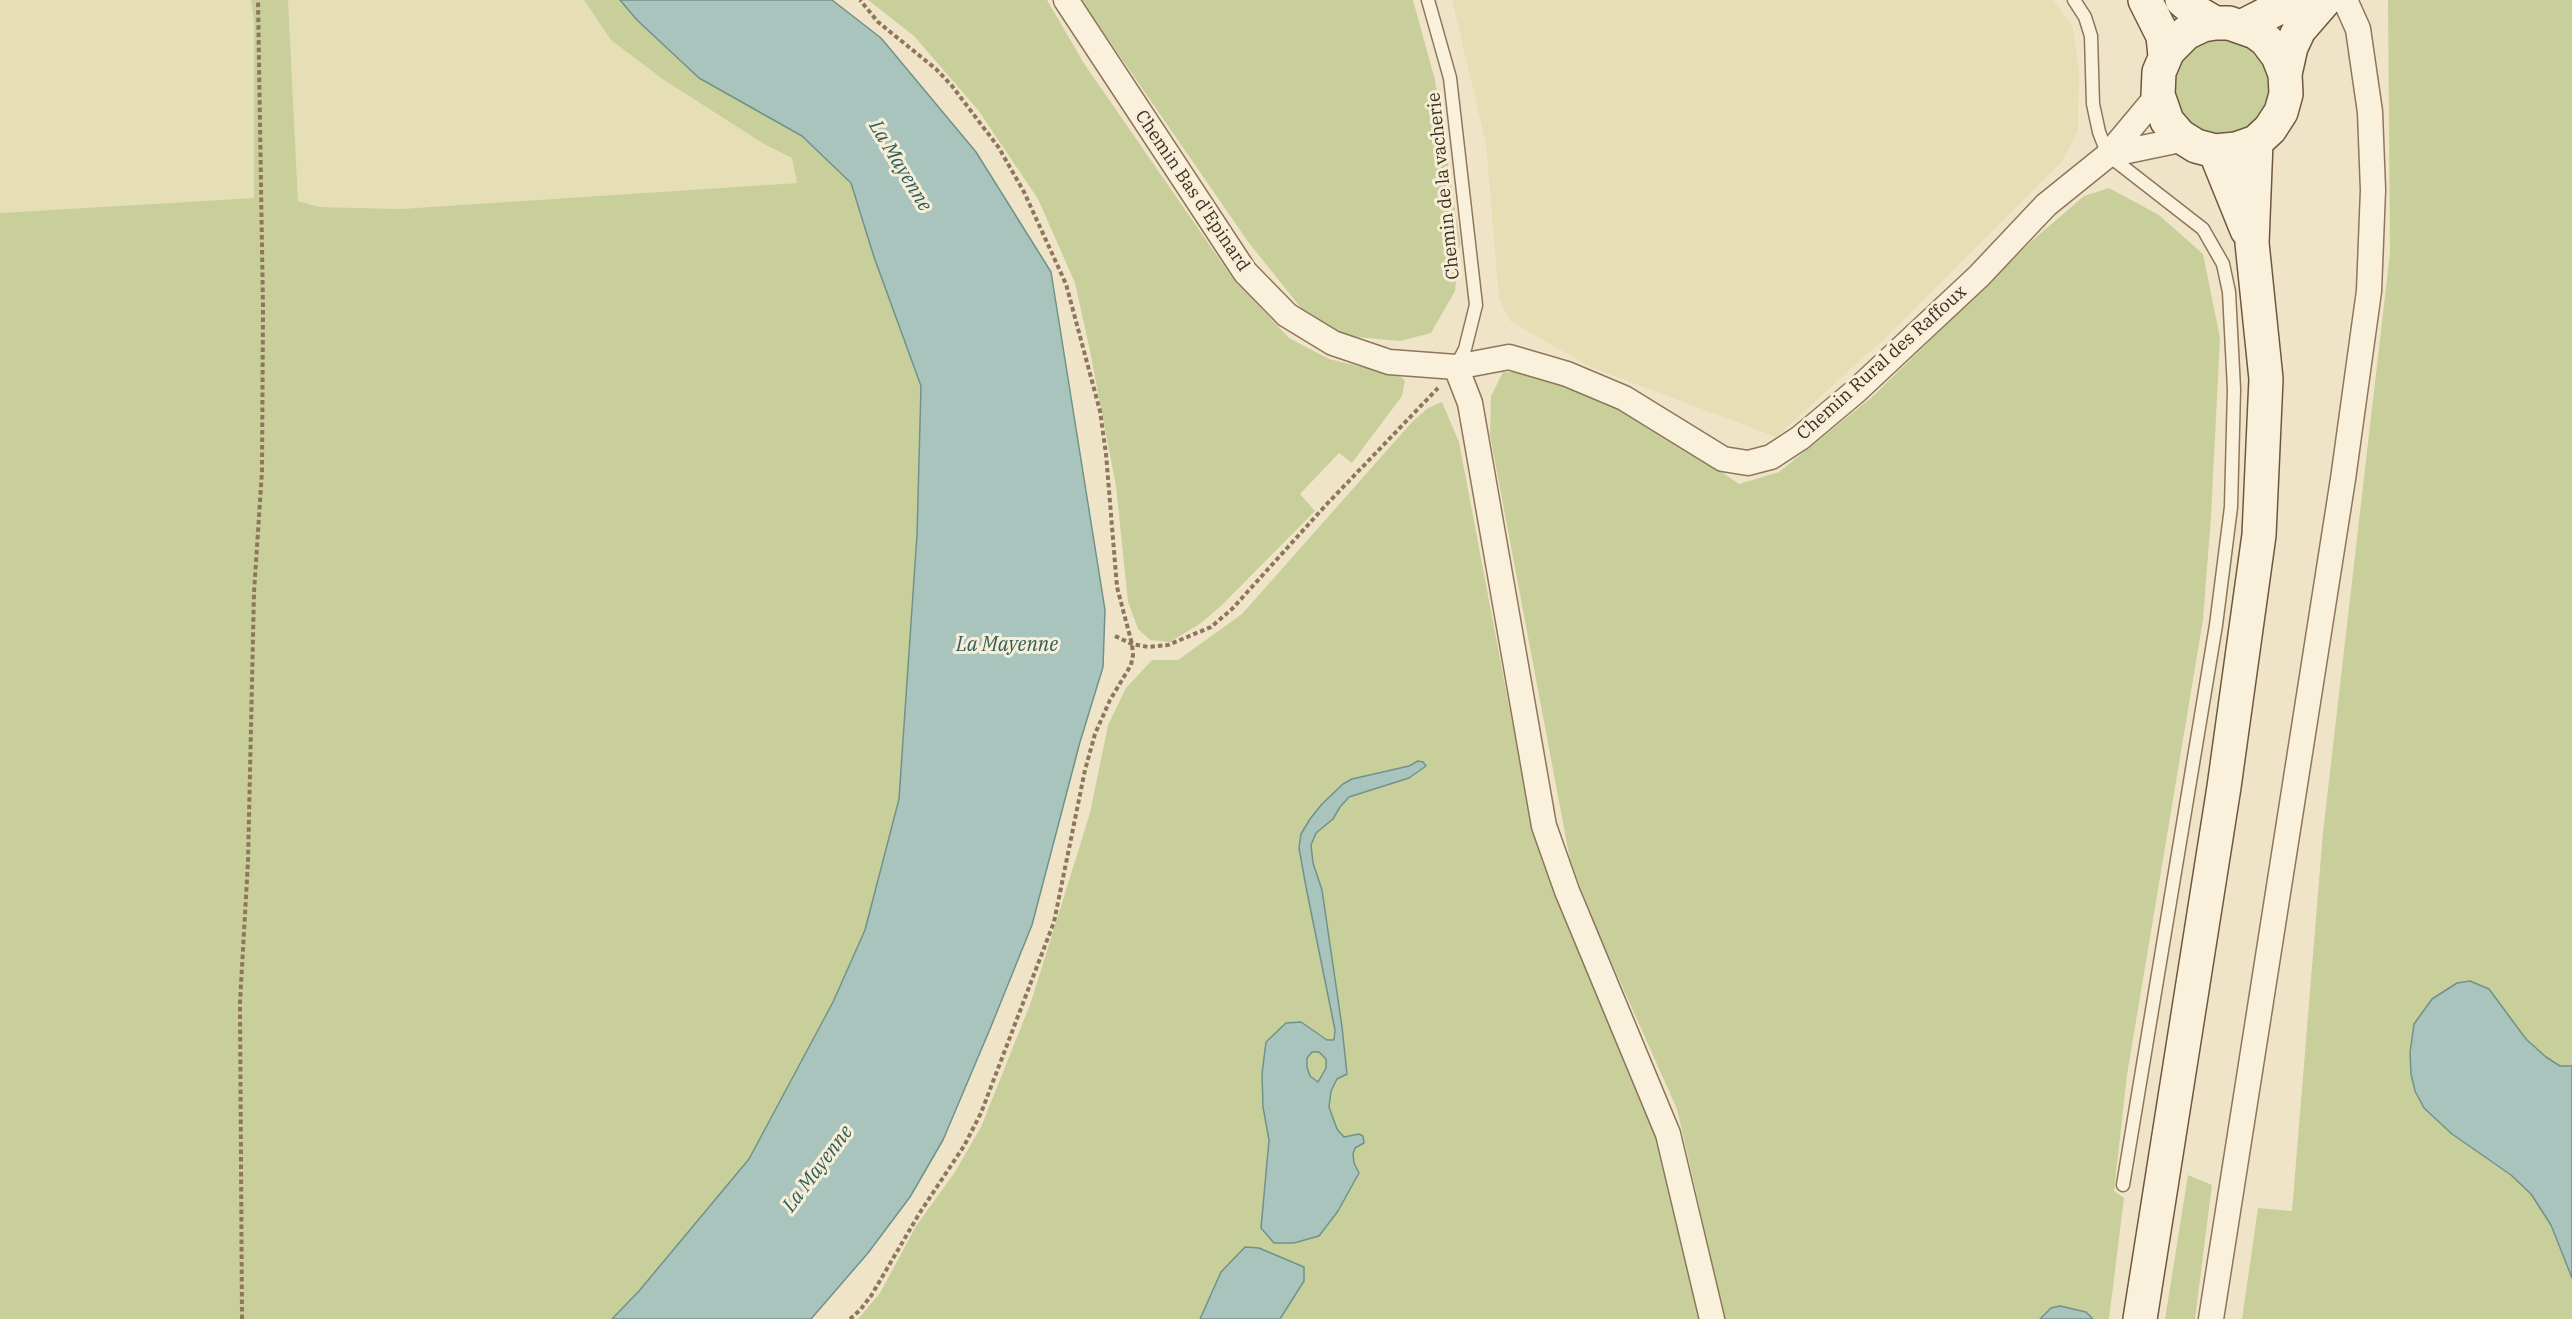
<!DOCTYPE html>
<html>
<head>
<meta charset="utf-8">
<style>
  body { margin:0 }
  canvas { display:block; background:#f0e4c8 }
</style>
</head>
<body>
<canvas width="2572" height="1319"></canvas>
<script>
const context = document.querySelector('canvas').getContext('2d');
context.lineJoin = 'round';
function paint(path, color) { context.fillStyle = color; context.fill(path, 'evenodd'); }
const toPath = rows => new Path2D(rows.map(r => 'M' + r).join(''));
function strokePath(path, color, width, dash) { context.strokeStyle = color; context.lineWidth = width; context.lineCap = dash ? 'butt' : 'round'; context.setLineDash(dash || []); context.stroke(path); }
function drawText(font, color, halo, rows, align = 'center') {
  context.font = font + ' "IBM Plex Serif",serif'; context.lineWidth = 6; context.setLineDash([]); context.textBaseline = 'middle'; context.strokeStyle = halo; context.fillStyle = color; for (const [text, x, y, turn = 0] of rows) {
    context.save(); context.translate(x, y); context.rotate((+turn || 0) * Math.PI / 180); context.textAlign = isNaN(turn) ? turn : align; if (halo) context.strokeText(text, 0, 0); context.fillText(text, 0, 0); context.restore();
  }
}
const farmland = toPath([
  [0,0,251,0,254,23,254,198,0,213],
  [288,0,584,0,611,40,664,80,764,144,792,158,797,183,400,209,320,207,298,201],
  [1452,0,2053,0,2073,28,2079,70,2078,131,2062,161,1885,338,1776,437,1588,366,1510,321,1499,299,1486,144]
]);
const green = toPath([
  [251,0,288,0,298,201,320,207,400,209,797,183,792,158,764,144,664,80,611,40,584,0,620,0,637,20,699,78,802,136,851,183,874,257,921,386,917,535,899,799,865,930,833,1002,749,1159,639,1291,612,1319,0,1319,0,213,254,198,254,23],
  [868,0,1047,0,1085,65,1231,276,1289,338,1329,359,1400,376,1405,381,1402,396,1352,463,1339,453,1300,494,1315,511,1221,606,1201,623,1170,642,1150,640,1138,629,1128,602,1116,486,1089,346,1075,283,1038,199,978,110,914,36],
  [1081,0,1413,0,1435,80,1460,242,1455,291,1431,333,1400,341,1334,335,1301,308,1249,243],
  [2388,0,2572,0,2572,1319,2242,1319,2258,1208,2292,1211,2323,832,2390,253],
  [2226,37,2256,49,2274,78,2269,112,2243,135,2209,137,2182,118,2172,87,2175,71,2183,57,2195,46,2210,39],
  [2109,188,2159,215,2203,254,2220,338,2211,517,2203,620,2127,1075,2114,1191,2124,1198,2109,1319,1725,1319,1677,1109,1598,932,1570,860,1490,435,1491,396,1503,372,1527,372,1608,404,1702,458,1739,484,1779,472,1872,397,2033,240,2084,196],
  [1442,402,1459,442,1520,764,1550,870,1649,1106,1707,1319,858,1319,880,1293,916,1226,955,1172,981,1127,1031,1002,1090,813,1108,725,1126,688,1152,660,1178,660,1242,614,1412,422,1428,408],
  [2188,1175,2212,1185,2195,1319,2165,1319]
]);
const water = toPath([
  [620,0,832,0,881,38,976,152,1051,272,1105,610,1103,667,1080,742,1032,925,990,1029,943,1140,910,1197,868,1253,811,1319,612,1319,639,1291,749,1159,833,1002,865,930,899,799,917,535,921,386,874,257,851,183,802,136,699,78,637,20,620,0],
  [1418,761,1423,762,1426,766,1409,778,1349,797,1340,807,1333,819,1316,833,1311,845,1313,863,1322,890,1342,1027,1347,1074,1337,1079,1331,1091,1329,1107,1337,1129,1344,1137,1359,1134,1363,1136,1364,1143,1355,1148,1353,1154,1354,1163,1359,1173,1338,1211,1319,1236,1294,1243,1274,1243,1261,1228,1269,1140,1263,1107,1262,1074,1266,1042,1286,1023,1301,1022,1327,1040,1334,1040,1335,1030,1306,887,1299,848,1301,834,1310,819,1322,804,1343,784,1352,779,1409,766,1418,761],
  [1312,1052,1319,1052,1326,1059,1326,1068,1318,1082,1310,1076,1307,1067,1307,1058,1312,1052],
  [2470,981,2489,989,2526,1039,2546,1057,2560,1066,2572,1066,2572,1278,2551,1225,2531,1194,2511,1175,2452,1134,2424,1108,2415,1091,2411,1074,2410,1053,2414,1024,2432,999,2457,983,2470,981],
  [1245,1247,1259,1248,1304,1267,1304,1281,1280,1319,1200,1319,1221,1272,1245,1247],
  [2060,1306,2086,1312,2093,1319,2040,1319,2051,1308,2060,1306]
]);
const path = toPath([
  [1115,636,1132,644,1148,647,1168,645,1211,627,1232,609,1326,505,1438,388],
  [242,1319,240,1002,248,862,254,592,262,471,263,308,258,0],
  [850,1319,860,1310,871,1296,919,1214,964,1146,981,1113,1054,922,1085,770,1095,734,1110,700,1131,665,1133,655,1132,644,1117,587,1106,454,1100,411,1066,284,1024,192,999,148,952,86,936,69,878,22,860,0]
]);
const lane = toPath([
  [1428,0,1450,78,1476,305,1465,349,1456,366],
  [2074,0,2085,17,2091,36,2093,104,2099,132,2108,155,2203,229,2223,264,2229,292,2234,389,2231,507,2216,625,2123,1185]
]);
const street = toPath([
  [1066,0,1245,272,1287,315,1333,343,1389,362,1456,367,1509,357,1567,374,1624,398,1723,459,1748,463,1771,457,1800,438,1856,391,1979,276,2046,205,2108,155,2158,95],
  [2108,155,2185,139],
  [1456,367,1470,403,1544,826,1567,891,1668,1134,1712,1319],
  [2211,1319,2343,479,2369,291,2373,190,2370,112,2358,29,2345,0]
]);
const secondary = toPath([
  [2145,0,2163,36,2165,56],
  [2182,0,2196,12,2215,23],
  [2243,26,2294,0],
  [2285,74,2291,47,2299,30,2325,0],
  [2215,151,2247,230],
  [2140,1319,2224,787,2259,535,2266,379,2252,243,2256,142,2270,129,2281,112,2286,94,2285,74,2278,56,2266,40,2255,32,2229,23,2215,23,2203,25,2186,33,2168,51,2159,72,2158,95,2167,121,2180,136,2196,146,2215,151,2236,149,2256,142]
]);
const streetNames = [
  ["Chemin de la vacherie",1444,186,-96],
  ["Chemin Bas d'Epinard",1192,191,56],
  ["Chemin Rural des Raffoux",1882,363,-42]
];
const waterNames = [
  ["La Mayenne",900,166,59],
  ["La Mayenne",1007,645],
  ["La Mayenne",818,1169,-53]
];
paint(farmland, '#e6deb5');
paint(green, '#c9cf9b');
paint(water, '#a9c4bc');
strokePath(water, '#6f938a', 1.5);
strokePath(lane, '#8d765c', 15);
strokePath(street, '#8d765c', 27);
strokePath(secondary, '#6f573f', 36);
strokePath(path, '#8d765c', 4, [4.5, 3]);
strokePath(lane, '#faf1dc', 12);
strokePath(street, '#faf1dc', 24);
strokePath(secondary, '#faf1dc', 33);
drawText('18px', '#3d2e20', '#f7eed8', streetNames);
drawText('italic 20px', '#2f5d5a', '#f7eed8', waterNames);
</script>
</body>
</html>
